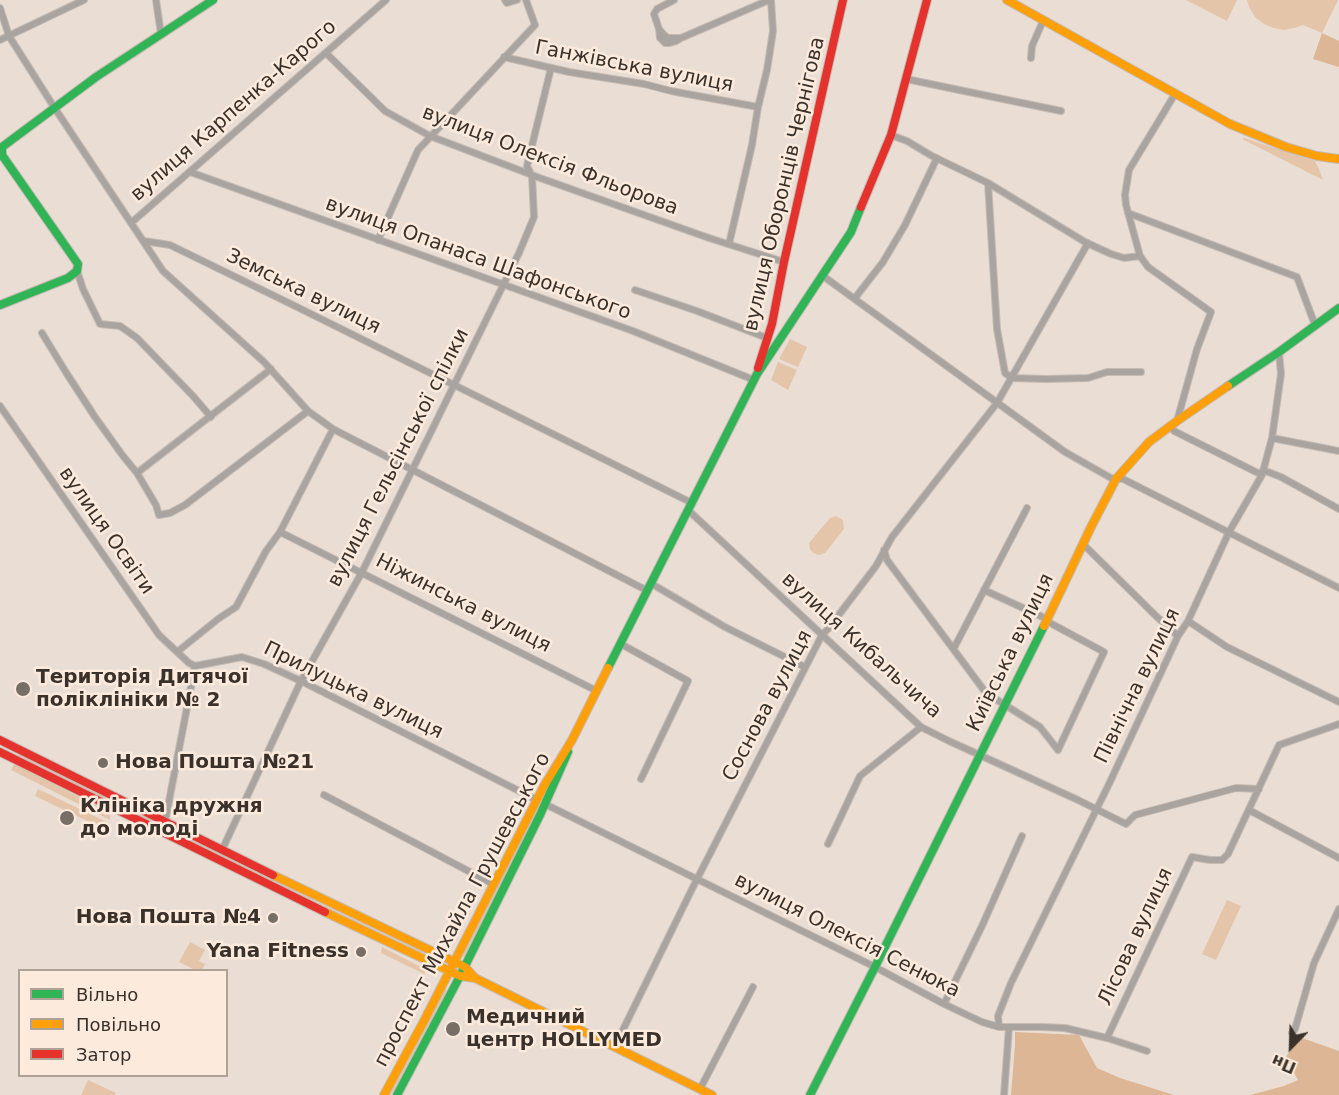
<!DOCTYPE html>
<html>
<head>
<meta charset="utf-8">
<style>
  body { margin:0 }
  #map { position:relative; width:1339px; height:1095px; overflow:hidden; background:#eaded4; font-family:"DejaVu Sans",sans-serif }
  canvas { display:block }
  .legend { position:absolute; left:18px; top:969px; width:210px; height:108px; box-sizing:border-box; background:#fcebdd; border:2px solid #aea195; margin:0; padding:8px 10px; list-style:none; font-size:18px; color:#39312a }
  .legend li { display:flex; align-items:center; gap:12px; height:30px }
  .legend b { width:30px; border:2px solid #aea195 }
  .north { position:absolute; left:1261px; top:1017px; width:60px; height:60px; -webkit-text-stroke:4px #fcebdd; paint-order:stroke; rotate:203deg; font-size:16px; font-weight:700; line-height:24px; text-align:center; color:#39312a }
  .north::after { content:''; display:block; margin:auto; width:21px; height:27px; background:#39312a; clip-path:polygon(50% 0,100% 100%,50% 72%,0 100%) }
</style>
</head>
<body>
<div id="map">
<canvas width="1339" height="1095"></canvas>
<ul class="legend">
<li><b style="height:8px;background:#30b455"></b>Вільно</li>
<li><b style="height:8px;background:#ff9f0a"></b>Повільно</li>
<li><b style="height:8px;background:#e5322d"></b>Затор</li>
</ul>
<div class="north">Пн</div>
</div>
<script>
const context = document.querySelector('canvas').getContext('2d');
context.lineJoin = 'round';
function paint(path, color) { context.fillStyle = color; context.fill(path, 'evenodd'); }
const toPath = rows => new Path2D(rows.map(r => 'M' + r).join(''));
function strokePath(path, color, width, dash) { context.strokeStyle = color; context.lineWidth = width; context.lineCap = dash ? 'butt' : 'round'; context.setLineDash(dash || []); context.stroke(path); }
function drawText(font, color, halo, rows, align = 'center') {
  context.font = font + ' "DejaVu Sans",sans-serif'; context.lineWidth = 5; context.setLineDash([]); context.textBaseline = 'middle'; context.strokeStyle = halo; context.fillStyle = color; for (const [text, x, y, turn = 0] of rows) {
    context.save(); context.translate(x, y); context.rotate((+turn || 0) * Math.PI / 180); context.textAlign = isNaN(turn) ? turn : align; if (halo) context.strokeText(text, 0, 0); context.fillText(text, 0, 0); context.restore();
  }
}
const green = toPath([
  [1186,0,1237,0,1227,21],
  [1247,0,1338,0,1322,33,1303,25,1294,28,1284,30,1273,28,1264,24,1255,17,1249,7],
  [1244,138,1315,161,1319,169,1323,180,1242,139],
  [790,339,807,347,798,367,779,359],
  [778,362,797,370,788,390,771,380],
  [836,516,843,520,844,529,825,553,819,555,813,553,810,549,809,543,830,518],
  [19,754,151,820,150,822,18,756],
  [14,764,105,810,110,815,110,820,11,770],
  [38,789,109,823,106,830,35,796],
  [536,810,537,812,465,956,462,957],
  [155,822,325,906,434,958,433,960,345,918,155,824],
  [1227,900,1241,906,1216,960,1202,954],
  [190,942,205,950,199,961,205,964,202,970,195,970,179,962],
  [382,947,427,970,424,974,381,953],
  [445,989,447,990,406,1069,391,1095,389,1095,406,1065],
  [88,1080,116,1093,115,1095,81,1095]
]);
const forest = toPath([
  [1322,33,1339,41,1339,67,1313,59],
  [1015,1032,1079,1035,1097,1068,1120,1078,1174,1095,1011,1095,1015,1045],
  [1299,1037,1339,1051,1339,1095,1250,1095,1284,1086,1298,1080,1286,1057]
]);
const street = toPath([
  [156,0,161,34],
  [505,0,507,3,517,0],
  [674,0,657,9,654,14,659,29,660,38,665,43,670,43,676,41,681,38,769,0],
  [0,8,9,36,54,107,163,271,264,362,308,411,333,429,648,591],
  [659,29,664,35,668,38,680,38],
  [0,40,84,0],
  [326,53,385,111,430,136,540,178,709,238,784,262],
  [504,57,569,72,644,84,671,91,758,107],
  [1031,58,1032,46,1043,21],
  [906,79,1061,111],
  [1175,94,1129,170,1125,195,1126,205,1140,256,1148,267,1211,312,1197,349,1177,421],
  [891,135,907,141,932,156,988,183,1085,242,1111,254,1124,258,1140,256],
  [190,172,633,331,754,380],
  [988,183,997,329,1005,373,1012,378,1046,379,1088,378,1107,372,1141,372],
  [1128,213,1297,277,1315,325],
  [131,223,386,0],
  [378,240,418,150,535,25,526,0],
  [144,241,170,245,293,305,692,503],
  [729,244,752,145,758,107,767,70,773,31,771,0],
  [77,271,83,289,100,324,120,326,137,338,193,396,211,417],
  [823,276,1065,452,1111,478,1123,479,1339,588],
  [635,290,697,311,767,338],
  [855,298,883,262,905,225,937,158],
  [42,333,67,374,95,417,123,456,137,473,156,505,159,515,170,513,185,505,308,411],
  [0,406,159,635,189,663,195,666],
  [1170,426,1174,431,1262,475],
  [1272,438,1339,451],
  [1263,470,1281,477,1339,509],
  [137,473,271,369],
  [688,510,921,727,949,741,1078,800,1126,824,1135,815,1236,788,1259,789],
  [280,532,597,691],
  [1083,544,1156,616,1178,636],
  [884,550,887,560,986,693,1040,727,1058,750],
  [652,584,725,627,805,667],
  [984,590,1047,619],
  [1188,621,1227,647,1339,702],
  [1052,624,1104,652,1058,750],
  [621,644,688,681,641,779],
  [954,648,1027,508],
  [177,652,218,619,236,607,266,551,280,532,333,429],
  [324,795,493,884],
  [545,804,875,967,944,1004,982,1022,999,1027,1041,1027,1065,1028,1107,1038,1147,1051],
  [1249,810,1339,858],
  [165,822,195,666,242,657,264,664,301,681,537,800],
  [828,844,860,776,921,727],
  [222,850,301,681,362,572,519,253,534,217,532,176,527,166,551,68],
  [944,1004,982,926,1022,836],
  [999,1027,998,1016,1011,983,1109,784,1178,636,1188,621,1229,532,1262,475,1272,438,1281,374,1279,352],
  [1292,1033,1295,1029,1314,963,1339,909],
  [1107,1038,1192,857,1210,860,1222,860,1228,854,1279,745,1339,724],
  [615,1046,694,885,822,635,828,629,876,566,892,537,997,403,1088,243],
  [700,1089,753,987],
  [1004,1095,1009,1027]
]);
const fast = toPath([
  [0,305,68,278,77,271,78,264,2,155,2,147,96,77,213,0],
  [1228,386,1279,352,1339,308],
  [608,668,757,374,851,232,861,207],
  [397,1095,460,976,540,815,568,752],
  [810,1095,875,967,1044,626]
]);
const slow = toPath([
  [1007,0,1230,124,1286,147,1317,156,1339,159],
  [1044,626,1091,527,1116,479,1149,442,1177,421,1228,386],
  [273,875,465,967,475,978],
  [325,912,460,976,475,978,712,1095],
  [384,1095,425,1019,544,786,572,740,608,668]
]);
const jam = toPath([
  [861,207,891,135,927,0],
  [758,368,772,324,784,262,843,0],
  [0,740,273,875],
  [0,752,325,912]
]);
const markers = [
  [23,689,8,"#776e66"],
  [103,763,6,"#776e66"],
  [67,818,8,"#776e66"],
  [273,918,6,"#776e66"],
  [361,952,6,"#776e66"],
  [453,1029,8,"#776e66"]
];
const streetNames = [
  ["Ганжівська вулиця",634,67,11],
  ["вулиця Карпенка-Карого",234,111,-41],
  ["вулиця Олексія Фльорова",550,161,21],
  ["вулиця Оборонців Чернігова",785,184,-77],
  ["вулиця Опанаса Шафонського",478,259,20],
  ["Земська вулиця",303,292,26],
  ["вулиця Гельсінської спілки",399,458,-63],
  ["вулиця Освіти",106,531,55],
  ["Ніжинська вулиця",463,604,27],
  ["вулиця Кибальчича",861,646,42],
  ["Київська вулиця",1011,653,-64],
  ["Північна вулиця",1138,686,-64],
  ["Прилуцька вулиця",353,691,26],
  ["Соснова вулиця",768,706,-62],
  ["проспект Михайла Грушевського",463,910,-62],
  ["вулиця Олексія Сенюка",847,936,27],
  ["Лісова вулиця",1136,937,-65]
];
const poiNames = [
  ["Територія Дитячої",36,678],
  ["поліклініки № 2",36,701],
  ["Нова Пошта №21",115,763],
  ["Клініка дружня",80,807],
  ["до молоді",80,830],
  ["Нова Пошта №4",261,918,"right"],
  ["Yana Fitness",349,952,"right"],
  ["Медичний",466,1018],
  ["центр HOLLYMED",466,1041]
];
paint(green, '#e4c5aa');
paint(forest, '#dcb695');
strokePath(street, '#c5bbb4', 8);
strokePath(fast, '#c5bbb4', 10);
strokePath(slow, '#c5bbb4', 10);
strokePath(jam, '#c5bbb4', 10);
strokePath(street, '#a9a4a0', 6);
strokePath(fast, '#30b455', 8);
strokePath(slow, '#ff9f0a', 8);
strokePath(jam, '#e5322d', 8);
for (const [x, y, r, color] of markers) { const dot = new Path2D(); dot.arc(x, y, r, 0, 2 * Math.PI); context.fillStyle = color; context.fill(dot); strokePath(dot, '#fcebdd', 2); }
drawText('20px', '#39312a', '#fcebdd', streetNames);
drawText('bold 20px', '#39312a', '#fcebdd', poiNames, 'left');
</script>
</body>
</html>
